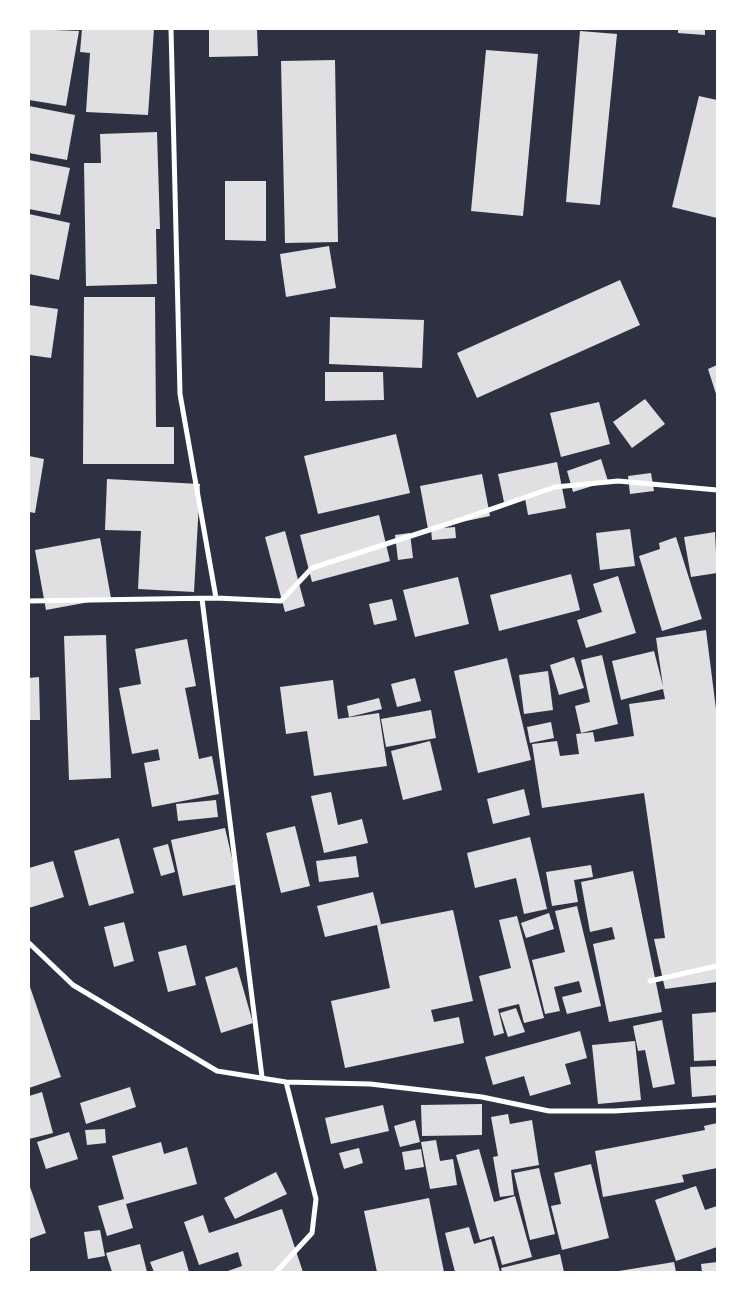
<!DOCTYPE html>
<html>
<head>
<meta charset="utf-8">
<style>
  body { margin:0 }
  #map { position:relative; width:746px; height:1301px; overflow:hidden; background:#2d3142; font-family:"IBM Plex Sans",sans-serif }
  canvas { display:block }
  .frame { position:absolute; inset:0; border:30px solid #fff; pointer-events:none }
</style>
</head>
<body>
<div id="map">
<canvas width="746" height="1301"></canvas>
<div class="frame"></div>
</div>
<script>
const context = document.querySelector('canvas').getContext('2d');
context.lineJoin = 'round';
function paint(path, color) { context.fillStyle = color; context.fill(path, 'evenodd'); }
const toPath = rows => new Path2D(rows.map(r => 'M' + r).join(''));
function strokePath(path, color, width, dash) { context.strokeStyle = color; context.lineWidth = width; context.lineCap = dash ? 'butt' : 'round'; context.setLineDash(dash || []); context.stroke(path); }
const building = toPath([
  [30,29,79,31,66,106,29,100],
  [82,29,154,29,148,115,86,112,90,53,80,52],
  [209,29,257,29,258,56,209,57],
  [678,29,705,29,705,35,678,33],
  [580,31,617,34,600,205,566,202],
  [486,50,538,54,523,216,471,211],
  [335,60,338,242,285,243,281,61],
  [699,96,717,100,717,218,672,207],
  [29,106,75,115,67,160,29,153],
  [157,132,160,229,156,229,157,284,86,286,84,163,101,163,100,134],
  [29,160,70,168,60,215,29,209],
  [225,181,266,181,266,241,225,240],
  [29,214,70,223,59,280,29,274],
  [329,246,336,288,286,297,280,254],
  [620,280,640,325,477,398,457,353],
  [84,297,155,297,156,427,174,427,174,464,83,464],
  [29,305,58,309,51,358,29,355],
  [330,317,424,320,422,368,329,364],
  [717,365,717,397,708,369],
  [325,372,383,372,384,400,325,401],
  [645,399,665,424,632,448,613,422],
  [599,402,610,444,561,457,550,413],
  [396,434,410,493,318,514,304,456],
  [29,456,44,459,35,513,29,512],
  [601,459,608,481,573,492,567,471],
  [557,462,566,508,528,515,525,498,504,502,498,474],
  [651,473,654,491,630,494,628,476],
  [482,474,490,516,428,529,420,486],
  [107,479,200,484,194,592,138,589,141,531,105,530],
  [379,515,390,561,312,582,300,535],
  [455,527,456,538,432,540,431,529],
  [630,529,635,566,600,570,596,533],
  [285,531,305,606,285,612,265,537],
  [715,532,717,573,691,577,684,537],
  [410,533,413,558,398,560,395,535],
  [676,537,702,619,662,631,639,556,660,549,659,543],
  [100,538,111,598,46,610,35,550],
  [571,574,580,610,499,631,490,595],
  [618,576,636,633,586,648,577,620,602,612,593,584],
  [458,577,469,624,415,637,403,590],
  [392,599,397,620,374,625,369,604],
  [706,630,717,717,717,982,665,989,654,939,665,938,644,793,542,808,532,744,557,741,560,756,579,754,576,734,593,732,595,742,634,736,629,704,665,699,663,689,621,700,612,661,654,651,663,686,656,638],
  [106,635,111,778,69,780,64,636],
  [187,639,196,686,185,688,199,759,212,756,219,794,152,807,144,763,160,760,158,749,132,754,119,688,141,684,135,649],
  [602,655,618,724,581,733,575,706,590,702,581,660],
  [574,657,584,688,559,695,550,665],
  [507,658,531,760,478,773,454,671],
  [548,671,553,710,524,714,519,675],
  [39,677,40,720,29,720,29,678],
  [415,678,421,701,397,707,391,684],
  [333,680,338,719,379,713,387,766,314,776,307,731,286,734,280,687],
  [379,698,382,709,349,717,347,706],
  [431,710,436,738,386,747,381,719],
  [551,722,554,738,530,743,527,727],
  [430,741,442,790,403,800,391,751],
  [524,789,530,815,493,824,487,799],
  [331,792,338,825,362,819,368,843,324,853,311,796],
  [216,800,218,817,178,821,176,804],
  [295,826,310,886,281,893,266,833],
  [225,828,238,884,183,896,171,840],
  [530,837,547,909,524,914,516,878,475,888,467,853],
  [119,838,134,893,89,906,74,851],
  [168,844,175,872,161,876,153,848],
  [356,856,359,877,319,882,316,861],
  [53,861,64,897,29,908,29,868],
  [591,865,593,877,574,880,578,902,552,906,546,872],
  [633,871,662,1012,609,1022,593,944,615,939,612,927,590,932,581,882],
  [373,892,381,924,325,937,317,906],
  [577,906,601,1006,567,1014,562,997,582,992,579,981,554,987,560,1011,545,1014,532,960,565,952,555,911],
  [453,910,473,1001,431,1010,434,1022,459,1017,464,1043,345,1068,331,1001,390,988,377,925],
  [549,913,554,929,526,938,521,923],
  [517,916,544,1018,524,1023,519,1004,498,1009,504,1033,494,1036,479,976,511,968,499,920],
  [124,922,134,961,114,967,104,927],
  [186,945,196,985,168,992,158,952],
  [237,967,253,1023,221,1033,205,977],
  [29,984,61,1077,29,1088],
  [516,1008,525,1032,508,1037,500,1013],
  [717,1012,717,1060,694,1061,692,1014],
  [662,1020,675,1084,653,1088,645,1050,638,1051,633,1026],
  [580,1031,587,1058,565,1064,571,1084,530,1096,524,1076,493,1085,485,1057],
  [635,1041,641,1100,598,1104,592,1045],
  [717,1066,717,1095,692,1097,690,1067],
  [130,1087,136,1107,86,1124,80,1103],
  [42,1092,53,1133,29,1139,29,1096],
  [482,1104,482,1135,422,1136,421,1105],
  [383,1105,389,1131,331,1144,325,1118],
  [508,1114,510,1124,532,1120,539,1165,511,1170,514,1195,500,1197,493,1157,498,1156,491,1117],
  [415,1120,420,1142,400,1147,394,1126],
  [717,1123,717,1168,682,1175,684,1182,603,1197,595,1151,705,1130,704,1126],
  [105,1129,106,1143,87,1145,85,1130],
  [69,1132,78,1159,46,1169,37,1142],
  [436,1140,440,1161,453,1159,457,1185,430,1189,421,1142],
  [161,1142,164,1154,187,1147,197,1184,126,1204,133,1228,107,1236,98,1206,124,1199,112,1156],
  [359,1148,363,1163,344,1169,339,1153],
  [421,1149,424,1167,405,1170,402,1152],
  [479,1149,494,1202,515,1196,532,1257,502,1265,494,1236,480,1240,456,1155],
  [591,1164,609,1238,562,1250,551,1206,561,1204,554,1173],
  [539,1168,555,1234,530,1240,514,1173],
  [276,1172,287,1194,235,1219,224,1198],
  [29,1184,46,1233,29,1239],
  [696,1186,705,1210,717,1206,717,1247,676,1261,655,1200],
  [429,1198,444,1272,377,1272,364,1211],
  [282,1209,303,1272,225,1272,242,1266,238,1252,199,1265,184,1222,203,1215,209,1233],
  [469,1227,474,1244,491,1239,500,1272,455,1272,445,1233],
  [100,1230,105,1256,88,1259,84,1232],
  [140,1244,147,1272,112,1272,106,1253],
  [183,1251,189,1272,154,1272,150,1262],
  [560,1254,564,1272,502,1272,501,1268],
  [674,1262,676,1272,619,1272,619,1271],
  [717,1262,717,1272,702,1272,701,1264]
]);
const minor = toPath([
  [171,29,180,394,216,598],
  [202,599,262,1077],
  [29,601,216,598,281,601,312,568,463,519,555,487,618,481,717,490],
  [29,943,73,985,217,1071,286,1082,370,1084,482,1097,549,1111,614,1111,717,1105],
  [650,981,717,966],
  [276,1272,312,1233,316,1199,286,1082]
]);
paint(building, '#e0e0e3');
strokePath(minor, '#fff', 5);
</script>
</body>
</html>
